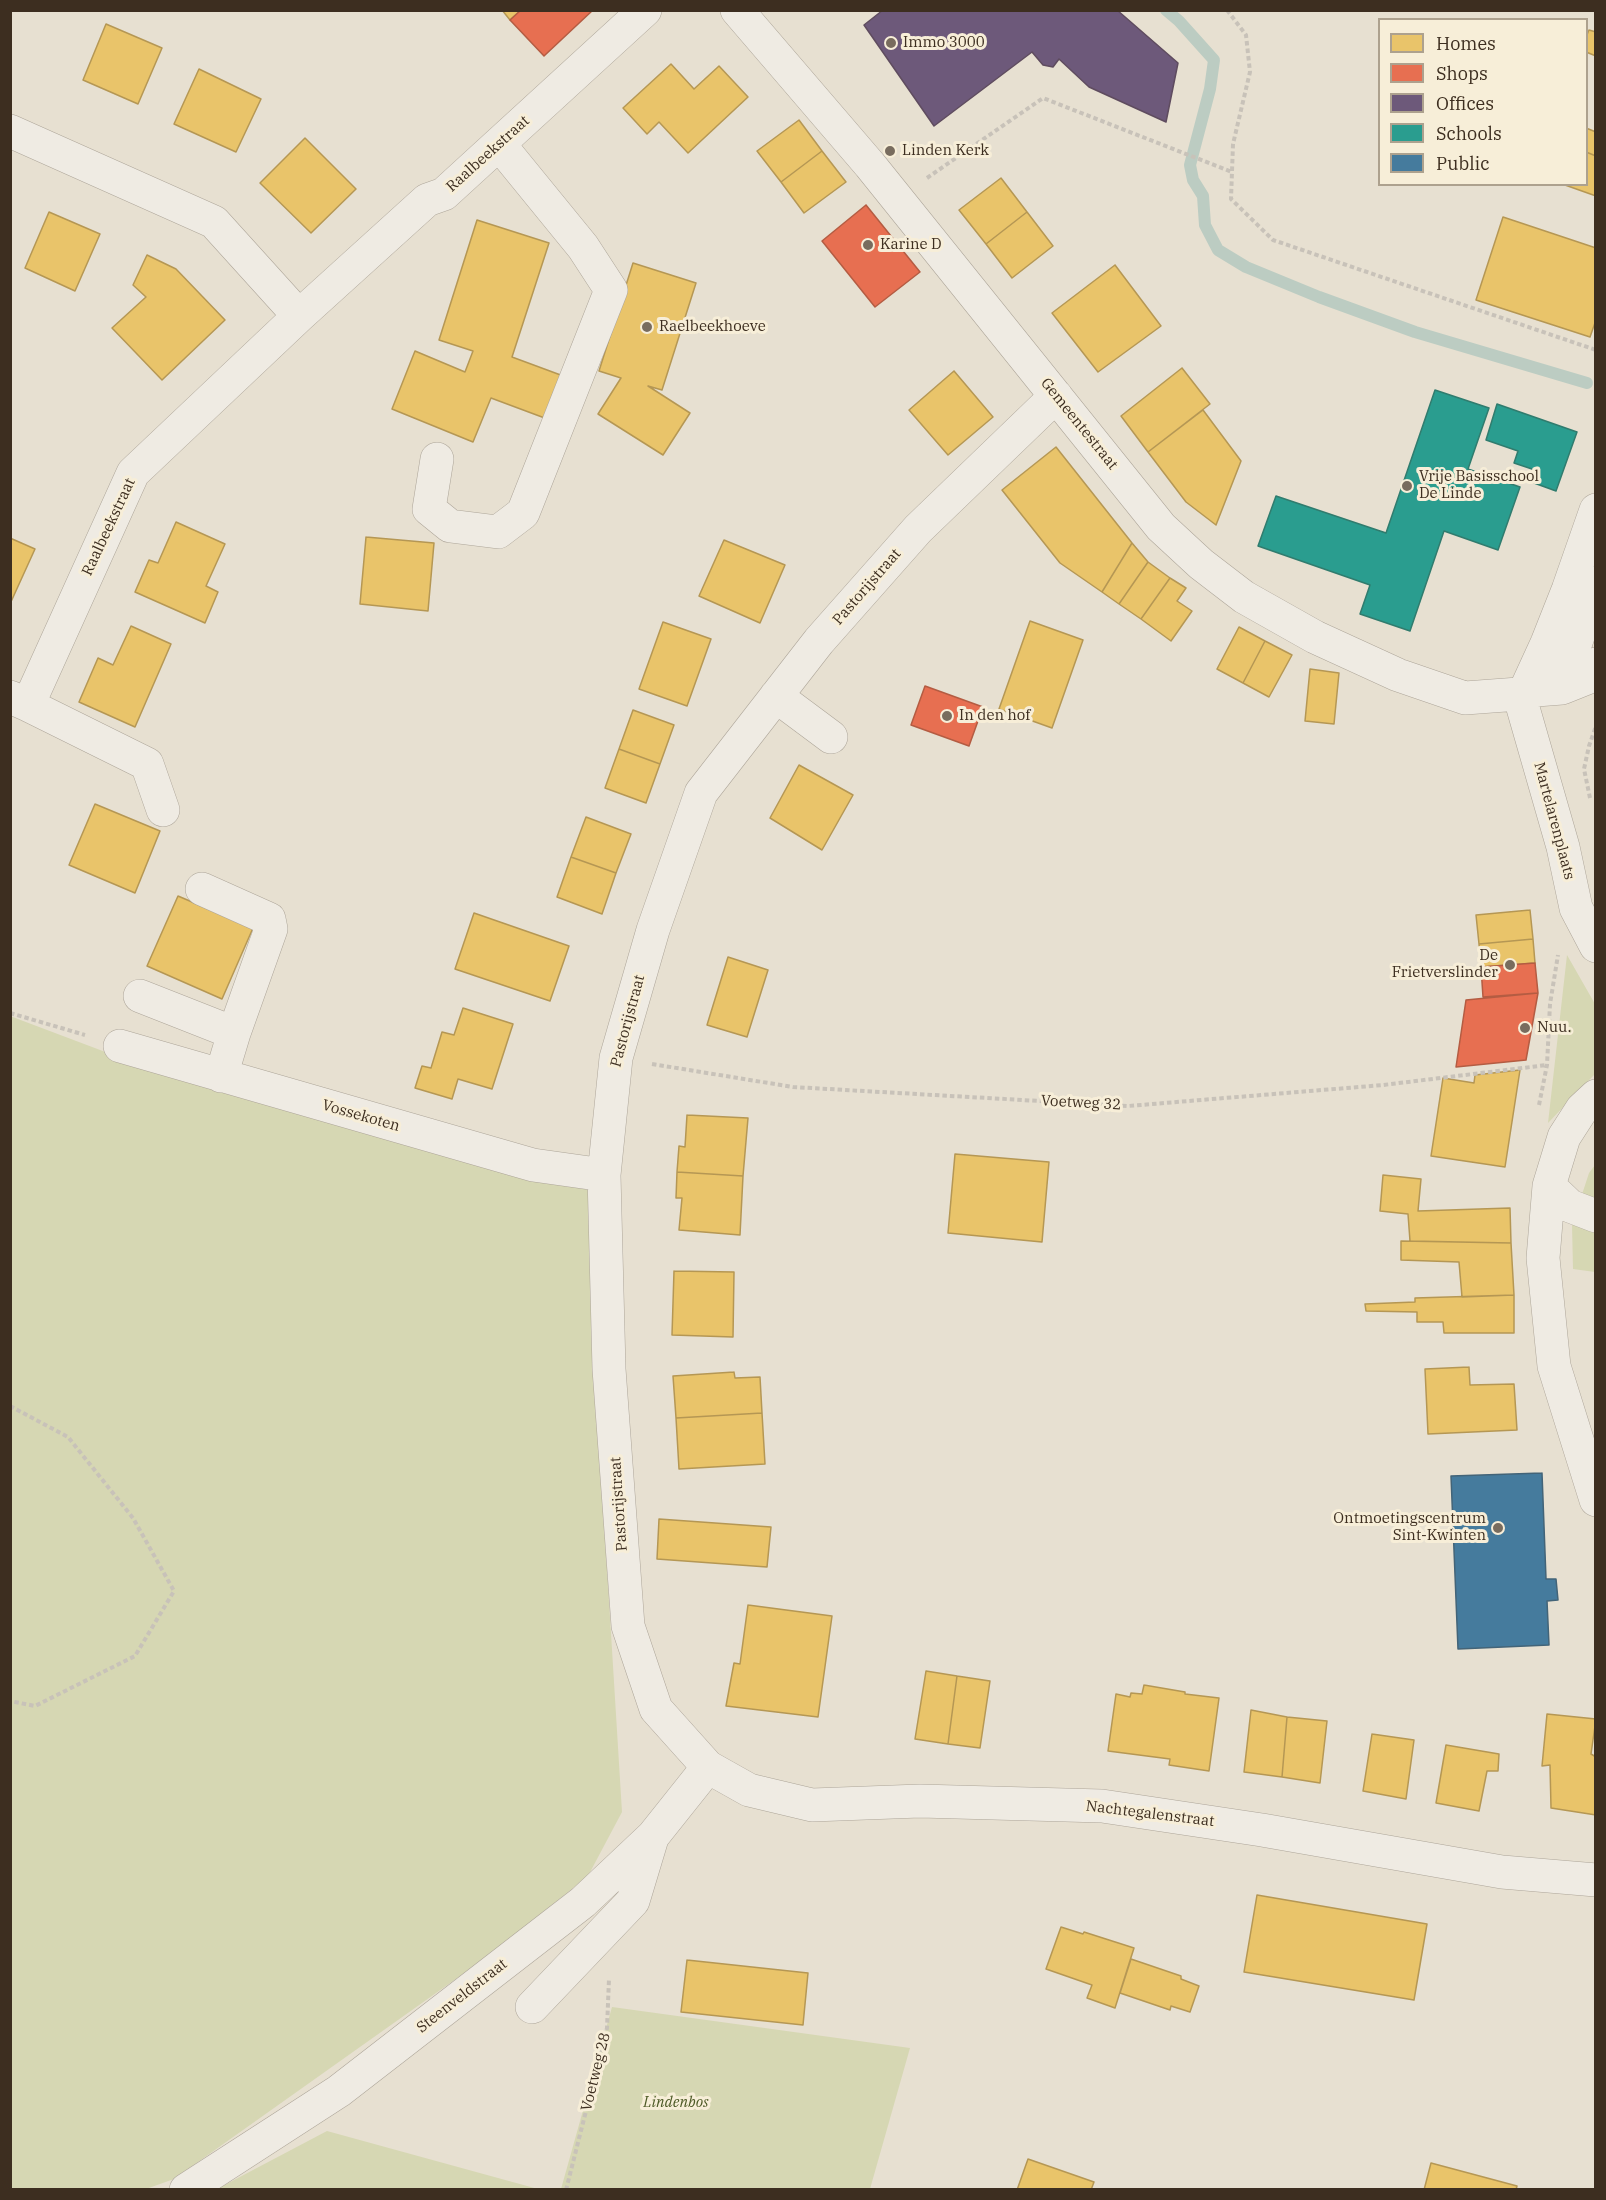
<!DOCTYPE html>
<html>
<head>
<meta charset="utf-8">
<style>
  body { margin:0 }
  #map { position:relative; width:1606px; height:2200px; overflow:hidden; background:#e7e0d1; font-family:"IBM Plex Serif",serif }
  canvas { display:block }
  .frame { position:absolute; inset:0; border:12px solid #3d2e20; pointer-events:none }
  .legend { position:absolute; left:1378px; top:18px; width:210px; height:168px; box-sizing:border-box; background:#f7eed8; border:2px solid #ada18e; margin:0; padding:8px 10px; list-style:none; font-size:18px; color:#3d2e20 }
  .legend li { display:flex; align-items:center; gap:12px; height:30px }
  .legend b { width:30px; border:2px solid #ada18e }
</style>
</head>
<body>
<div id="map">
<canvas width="1606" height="2200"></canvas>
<div class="frame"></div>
<ul class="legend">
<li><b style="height:16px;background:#e9c46a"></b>Homes</li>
<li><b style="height:16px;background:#e76f51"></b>Shops</li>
<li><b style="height:16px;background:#6d597a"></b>Offices</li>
<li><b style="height:16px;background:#2a9d8f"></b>Schools</li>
<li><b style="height:16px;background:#457b9d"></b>Public</li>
</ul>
</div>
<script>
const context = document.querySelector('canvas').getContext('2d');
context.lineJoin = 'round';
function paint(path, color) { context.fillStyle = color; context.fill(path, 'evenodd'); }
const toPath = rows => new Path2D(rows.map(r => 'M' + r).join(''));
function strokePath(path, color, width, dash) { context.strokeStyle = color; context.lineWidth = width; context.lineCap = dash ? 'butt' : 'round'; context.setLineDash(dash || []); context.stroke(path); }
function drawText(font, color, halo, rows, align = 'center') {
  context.font = font + ' "IBM Plex Serif",serif'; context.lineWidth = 6; context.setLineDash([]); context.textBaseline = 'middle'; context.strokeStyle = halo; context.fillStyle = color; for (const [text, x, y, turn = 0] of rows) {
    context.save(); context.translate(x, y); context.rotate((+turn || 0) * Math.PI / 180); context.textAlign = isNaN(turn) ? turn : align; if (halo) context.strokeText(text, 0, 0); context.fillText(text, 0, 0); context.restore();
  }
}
const green = toPath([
  [1567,955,1595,1004,1595,1074,1548,1123],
  [10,1016,169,1076,588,1190,594,1357,622,1812,588,1876,491,1954,174,2179,146,2189,11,2189],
  [1595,1165,1595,1272,1573,1269,1572,1225,1589,1173],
  [612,2007,910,2048,870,2189,561,2189],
  [327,2131,538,2189,217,2189]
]);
const homes = toPath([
  [502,10,521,10,510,20,502,10],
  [106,24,162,48,138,104,83,80,106,24],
  [1589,30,1596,32,1596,56,1586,52,1586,37,1589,30],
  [671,64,694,89,719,66,748,97,688,153,659,122,647,134,623,108,671,64],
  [199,69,261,99,236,152,174,124,199,69],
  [799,120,822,151,781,182,757,151,799,120],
  [1586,128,1596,132,1596,156,1586,152,1586,128],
  [305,138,356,189,311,233,260,183,305,138],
  [822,151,846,182,804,213,781,182,822,151],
  [1586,152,1596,156,1596,196,1565,185,1586,184,1586,152],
  [1001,178,1027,212,986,244,959,210,1001,178],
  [49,212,100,234,75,291,25,268,49,212],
  [1027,212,1053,246,1012,278,986,244,1027,212],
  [1503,217,1596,248,1596,320,1590,337,1476,300,1503,217],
  [477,220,549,243,512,357,566,377,550,420,491,398,473,442,392,409,415,351,465,372,473,351,439,340,477,220],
  [147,255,176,269,225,320,162,380,112,328,146,297,133,285,147,255],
  [633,263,696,283,662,390,648,386,690,413,663,455,598,414,621,378,599,371,633,263],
  [1115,265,1161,326,1098,372,1052,313,1115,265],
  [1182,368,1210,404,1148,452,1121,416,1182,368],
  [954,371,993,417,948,455,909,410,954,371],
  [1203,410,1241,461,1216,525,1186,502,1148,452,1203,410],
  [1056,447,1132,543,1102,592,1060,563,1002,490,1056,447],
  [176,522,225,544,206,586,218,592,205,623,135,592,149,560,158,563,176,522],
  [366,537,434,543,428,611,360,604,366,537],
  [10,538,35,549,10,604,10,538],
  [724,540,785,565,760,623,699,596,724,540],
  [1132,543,1148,562,1119,604,1102,592,1132,543],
  [1148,562,1170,578,1141,619,1119,604,1148,562],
  [1170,578,1186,588,1177,601,1192,611,1171,641,1141,619,1170,578],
  [1030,621,1083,640,1052,728,999,709,1030,621],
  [663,622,711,639,687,706,639,689,663,622],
  [131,626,171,644,135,727,79,702,98,658,113,665,131,626],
  [1239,627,1265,641,1243,683,1217,669,1239,627],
  [1265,641,1292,655,1269,697,1243,683,1265,641],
  [1310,669,1339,673,1334,724,1305,721,1310,669],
  [633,710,674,725,660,764,619,749,633,710],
  [619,749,660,764,646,803,605,788,619,749],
  [799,765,853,795,822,850,770,818,799,765],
  [95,804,160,831,135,893,69,865,95,804],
  [586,817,631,834,616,873,571,857,586,817],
  [571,857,616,873,602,914,557,897,571,857],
  [178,896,253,928,222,999,147,966,178,896],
  [1530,910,1533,939,1479,944,1476,915,1530,910],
  [474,913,569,946,550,1001,455,969,474,913],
  [1533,939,1535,963,1481,967,1479,944,1533,939],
  [728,957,768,970,747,1037,707,1025,728,957],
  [463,1008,513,1024,492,1089,458,1079,452,1099,415,1088,422,1066,431,1068,442,1032,454,1035,463,1008],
  [1520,1070,1505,1167,1431,1156,1443,1078,1474,1083,1475,1075,1520,1070],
  [687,1115,748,1118,743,1176,677,1172,679,1146,685,1147,687,1115],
  [955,1154,1049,1162,1042,1242,948,1233,955,1154],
  [677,1172,743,1176,740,1235,679,1230,682,1198,676,1198,677,1172],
  [1383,1175,1421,1179,1418,1211,1510,1208,1511,1243,1410,1241,1408,1214,1380,1211,1383,1175],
  [1401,1241,1511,1243,1514,1295,1462,1297,1459,1262,1401,1260,1401,1241],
  [674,1271,734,1272,733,1337,672,1335,674,1271],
  [1514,1295,1514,1333,1444,1333,1443,1322,1417,1322,1417,1312,1366,1311,1365,1304,1415,1302,1415,1298,1514,1295],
  [1469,1367,1470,1385,1514,1384,1517,1430,1428,1434,1425,1369,1469,1367],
  [734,1372,735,1378,760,1377,762,1413,676,1418,673,1376,734,1372],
  [762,1413,765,1464,679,1469,676,1418,762,1413],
  [659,1519,771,1527,767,1567,657,1559,659,1519],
  [748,1605,832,1616,818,1717,726,1706,734,1663,740,1664,748,1605],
  [926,1671,957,1676,948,1744,915,1739,926,1671],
  [957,1676,990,1681,980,1748,948,1744,957,1676],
  [1144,1685,1185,1692,1185,1694,1219,1698,1209,1771,1169,1765,1170,1759,1108,1751,1116,1694,1130,1697,1131,1693,1142,1694,1144,1685],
  [1251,1710,1287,1717,1282,1777,1244,1772,1251,1710],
  [1547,1714,1596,1719,1591,1754,1596,1757,1596,1815,1551,1808,1550,1765,1542,1766,1547,1714],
  [1287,1717,1327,1721,1320,1783,1282,1777,1287,1717],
  [1372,1734,1414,1740,1406,1799,1363,1791,1372,1734],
  [1446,1745,1499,1754,1498,1771,1487,1771,1479,1811,1436,1803,1446,1745],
  [1257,1895,1427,1924,1414,2000,1244,1972,1257,1895],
  [1061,1927,1083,1934,1084,1932,1134,1948,1115,2008,1087,1998,1092,1985,1046,1969,1061,1927],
  [1131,1959,1181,1976,1181,1979,1199,1986,1190,2012,1171,2006,1170,2010,1120,1993,1131,1959],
  [687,1960,808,1973,803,2025,681,2012,687,1960],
  [1028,2159,1094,2182,1091,2190,1017,2190,1028,2159],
  [1431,2163,1517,2186,1516,2190,1424,2190,1431,2163]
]);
const shops = toPath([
  [521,10,593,10,544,56,510,20,521,10],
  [866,205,920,272,875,307,822,241,866,205],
  [925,686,983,707,969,746,911,725,925,686],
  [1535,963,1538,993,1483,997,1481,967,1535,963],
  [1538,993,1526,1060,1456,1067,1466,1000,1538,993]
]);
const offices = toPath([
  [883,10,1117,10,1178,63,1166,122,1089,87,1059,59,1053,67,1043,65,1032,52,934,126,864,25,883,10]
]);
const schools = toPath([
  [1435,390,1489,408,1468,469,1520,487,1498,550,1444,531,1410,631,1360,614,1370,585,1258,546,1276,496,1386,533,1435,390],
  [1497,404,1577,432,1556,491,1534,483,1538,471,1514,463,1518,451,1486,440,1497,404]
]);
const public = toPath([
  [1542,1473,1546,1579,1556,1579,1558,1600,1547,1601,1549,1645,1458,1649,1451,1476,1542,1473]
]);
const stream = toPath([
  [1166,10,1179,21,1214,60,1210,89,1190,165,1193,180,1203,196,1205,225,1218,250,1246,267,1319,297,1415,332,1587,383]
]);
const path = toPath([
  [1227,10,1246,35,1250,72,1233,144,1231,199,1273,240,1596,350],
  [927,178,1043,98,1232,172],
  [1590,798,1584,769,1589,746,1596,726],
  [10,1013,85,1035],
  [652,1064,793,1087,1128,1106,1383,1085,1547,1065],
  [1539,1105,1547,1065,1550,1004,1558,955],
  [10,1406,68,1437,133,1518,174,1591,135,1656,35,1706,10,1701],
  [566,2190,607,2028,609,1979]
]);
const minor = toPath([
  [737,10,870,165,1161,527,1201,564,1244,597,1315,637,1398,675,1465,698,1519,694,1557,674,1574,648,1596,583],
  [10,131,214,222,299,316],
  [1056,396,918,529,819,641,701,793,653,930,616,1058,604,1175,609,1369,628,1626,656,1709,708,1767,749,1790,812,1805,920,1801,1102,1806,1262,1830,1502,1872,1596,1880],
  [437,459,429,509,450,526,498,532,523,513,611,290,583,247,499,144],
  [1536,690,1562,688,1587,678,1596,664],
  [1525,691,1547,643,1568,590,1596,510],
  [1519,694,1563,847,1576,908,1596,946],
  [776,696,831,737],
  [10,697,28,705,133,473,299,316,427,200,444,194,645,10],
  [28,705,147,764,163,810],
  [202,889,269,919,271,929,234,1033,221,1076],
  [140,996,234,1033],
  [120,1046,533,1165,604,1175],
  [1596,1096,1582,1109,1564,1137,1549,1186,1543,1258,1554,1366,1596,1500],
  [1549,1186,1570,1206,1596,1216],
  [532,2007,633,1901,652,1838],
  [186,2190,339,2091,583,1902,653,1836,708,1767]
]);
const markers = [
  [891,43,6,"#786c5e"],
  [890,151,6,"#786c5e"],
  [868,245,6,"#786c5e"],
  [647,327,6,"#786c5e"],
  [1407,486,6,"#786c5e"],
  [947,716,6,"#786c5e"],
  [1510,965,6,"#786c5e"],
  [1525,1028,6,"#786c5e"],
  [1498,1528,6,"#786c5e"]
];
const poiNames = [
  ["Immo 3000",903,43],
  ["Linden Kerk",902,151],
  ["Karine D",880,245],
  ["Raelbeekhoeve",659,327],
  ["Vrije Basisschool",1419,477],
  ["De Linde",1419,494],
  ["In den hof",959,716],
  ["De",1498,956,"right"],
  ["Frietverslinder",1498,973,"right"],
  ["Nuu.",1537,1028],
  ["Ontmoetingscentrum",1486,1519,"right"],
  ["Sint-Kwinten",1486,1536,"right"]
];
const streetNames = [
  ["Raalbeekstraat",488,154,-42],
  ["Gemeentestraat",1079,424,51],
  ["Raalbeekstraat",109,527,-65],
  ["Pastorijstraat",867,587,-49],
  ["Martelarenplaats",1554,821,75],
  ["Pastorijstraat",628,1021,-75],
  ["Voetweg 32",1081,1103,3],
  ["Vossekoten",361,1116,16],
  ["Pastorijstraat",619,1504,-94],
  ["Nachtegalenstraat",1150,1814,7],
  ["Steenveldstraat",462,1996,-38],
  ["Voetweg 28",596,2072,-76]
];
const parkNames = [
  ["Lindenbos",676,2103]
];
paint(green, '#d6d7b3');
paint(homes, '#e9c46a');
strokePath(homes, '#b59754', 1.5);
paint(shops, '#e76f51');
strokePath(shops, '#b45c42', 1.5);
paint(offices, '#6d597a');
strokePath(offices, '#5f4c5f', 1.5);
paint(schools, '#2a9d8f');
strokePath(schools, '#307c6e', 1.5);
paint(public, '#457b9d');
strokePath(public, '#436478', 1.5);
strokePath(stream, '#bcccc2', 12);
strokePath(minor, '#ada599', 34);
strokePath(path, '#c8c2b9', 4, [4.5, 3]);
strokePath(minor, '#efebe3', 33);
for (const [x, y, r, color] of markers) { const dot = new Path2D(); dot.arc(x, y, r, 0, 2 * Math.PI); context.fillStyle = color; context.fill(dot); strokePath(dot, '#f7eed8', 2); }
drawText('15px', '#3d2e20', '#f7eed8', poiNames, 'left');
drawText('15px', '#3d2e20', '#f7eed8', streetNames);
drawText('italic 15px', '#4d5a26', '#f7eed8', parkNames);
</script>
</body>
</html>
